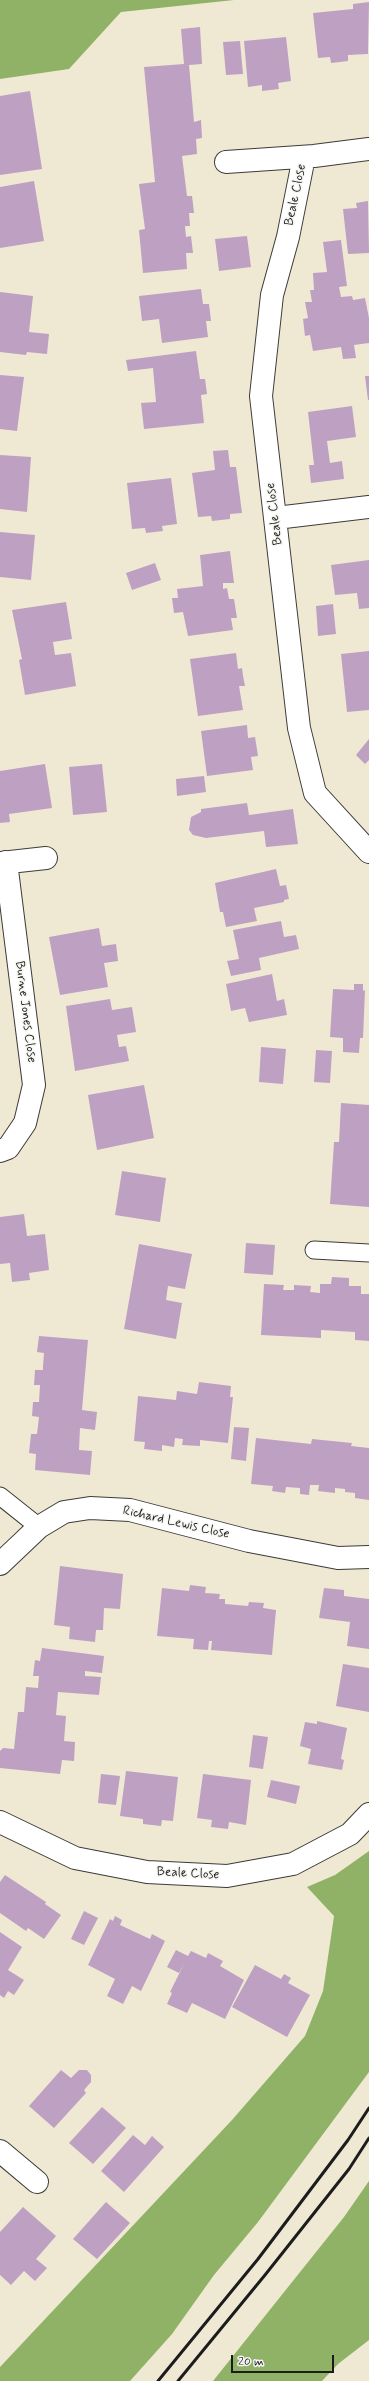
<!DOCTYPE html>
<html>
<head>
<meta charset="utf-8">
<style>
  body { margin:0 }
  #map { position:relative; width:369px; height:2381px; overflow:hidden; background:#efe9d4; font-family:Mynerve,sans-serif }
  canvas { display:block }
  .scale { position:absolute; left:231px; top:2355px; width:103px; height:18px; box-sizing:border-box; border:2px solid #1c1c1c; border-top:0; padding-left:5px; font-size:12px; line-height:14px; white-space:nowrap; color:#1c1c1c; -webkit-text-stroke:3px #f6f6f2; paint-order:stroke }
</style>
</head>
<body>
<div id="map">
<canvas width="369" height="2381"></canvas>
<div class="scale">20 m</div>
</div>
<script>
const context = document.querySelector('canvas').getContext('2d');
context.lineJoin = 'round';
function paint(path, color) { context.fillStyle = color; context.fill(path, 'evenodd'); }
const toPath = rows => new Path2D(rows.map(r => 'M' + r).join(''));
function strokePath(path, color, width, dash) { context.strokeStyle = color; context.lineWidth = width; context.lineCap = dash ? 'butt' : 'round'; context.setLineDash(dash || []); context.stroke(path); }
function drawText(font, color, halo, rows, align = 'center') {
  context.font = font + ' Mynerve,sans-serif'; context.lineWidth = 3; context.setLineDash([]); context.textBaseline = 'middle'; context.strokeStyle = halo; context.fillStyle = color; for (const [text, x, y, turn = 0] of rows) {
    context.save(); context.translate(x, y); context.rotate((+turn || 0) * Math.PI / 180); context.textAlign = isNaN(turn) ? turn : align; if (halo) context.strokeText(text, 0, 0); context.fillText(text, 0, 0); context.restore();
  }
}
const forest = toPath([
  [0,0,234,0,121,12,69,69,0,79],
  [369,1851,369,2072,258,2222,214,2275,172,2334,130,2381,0,2381,0,2367,232,2120,305,2036,323,1991,334,1916,307,1887,335,1875],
  [369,2181,369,2340,338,2364,322,2381,213,2381,344,2217]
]);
const building = toPath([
  [369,2,368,54,348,55,348,61,340,62,331,63,330,57,318,58,313,13,353,9,353,4],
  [200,27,202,64,189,65,194,122,201,120,202,138,196,139,197,154,182,156,187,196,192,196,193,204,194,213,189,213,190,226,185,226,186,237,191,236,193,253,186,253,187,269,143,273,139,230,145,229,139,184,155,182,144,67,184,64,181,29],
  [286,37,291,81,278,83,279,89,262,91,262,85,248,87,244,41],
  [240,41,243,74,226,75,223,42],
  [30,91,42,169,0,175,0,96],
  [34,181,44,241,0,248,0,187],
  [368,201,369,253,348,254,343,209,357,208,356,203],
  [247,236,251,267,219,271,215,239],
  [341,240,347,286,339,287,341,297,352,296,353,300,365,298,369,318,369,343,354,345,356,358,343,359,341,347,313,351,310,335,305,336,303,319,308,318,305,302,312,302,310,290,314,290,313,273,327,272,323,242],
  [201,289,203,304,209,304,210,312,211,321,206,321,208,337,162,343,159,319,142,321,139,296],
  [0,292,33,296,29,332,49,334,47,354,27,352,26,355,0,352],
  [196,351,200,379,205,379,207,394,201,395,204,423,144,429,141,403,156,402,153,368,128,371,126,360],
  [0,375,24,377,17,431,0,429],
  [365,376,369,376,369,400,368,400],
  [352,406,356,437,327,441,330,463,342,461,344,479,311,483,309,465,314,465,308,412],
  [228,450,230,467,236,467,242,513,230,514,230,519,212,521,211,516,198,517,192,473,215,470,213,451],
  [0,455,31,457,27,512,0,509],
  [171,478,177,524,162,526,163,531,146,533,145,528,132,529,127,483],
  [0,532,35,535,31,580,0,577],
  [230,551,234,583,223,583,223,589,227,588,229,599,234,599,237,618,231,618,233,630,188,636,183,612,174,613,172,598,178,598,177,589,203,586,200,555],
  [369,560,369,608,359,609,357,593,335,595,331,565],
  [155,563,161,580,132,590,126,573],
  [66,602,72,639,53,642,55,655,71,653,76,686,25,695,19,660,22,659,12,610],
  [333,604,336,634,318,636,316,606],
  [369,651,369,710,347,712,341,654],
  [236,653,238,669,242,668,243,676,245,686,239,686,243,710,198,716,190,659],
  [247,725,248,738,255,737,258,756,251,757,253,770,207,776,201,731],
  [369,739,369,760,365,764,356,755],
  [45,764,52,808,9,814,10,822,0,823,0,771],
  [102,764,107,812,73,815,69,767],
  [204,776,206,792,177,796,176,779],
  [247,803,249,815,293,809,298,844,266,847,264,831,206,838,193,835,189,830,191,817,201,812,201,809],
  [276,869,280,886,286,885,289,899,284,900,284,902,254,908,257,921,226,927,223,912,220,912,215,883],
  [281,921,284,937,296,935,299,949,259,958,261,970,231,976,227,961,239,959,233,930],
  [99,928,102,946,116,944,118,961,104,963,108,987,60,995,49,937],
  [272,974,277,1001,284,999,287,1015,249,1022,245,1008,231,1011,226,984],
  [354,984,363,984,363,991,365,990,363,1038,360,1038,359,1053,343,1052,343,1038,330,1037,333,989,354,990],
  [110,999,112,1010,132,1007,136,1032,117,1035,119,1047,126,1046,129,1061,75,1071,66,1006],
  [261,1047,286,1049,283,1084,259,1082],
  [316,1050,332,1051,330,1083,314,1082],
  [144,1085,154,1138,97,1150,88,1095],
  [341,1103,369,1105,369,1207,330,1204,334,1142,339,1142],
  [122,1171,166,1178,160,1222,115,1215],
  [24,1214,27,1236,45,1234,49,1270,29,1273,30,1280,12,1282,10,1263,0,1264,0,1217],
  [246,1243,275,1245,273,1275,244,1273],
  [139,1244,192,1254,185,1289,168,1286,166,1300,182,1303,176,1339,124,1329],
  [332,1277,349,1278,349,1286,361,1286,361,1294,369,1294,369,1341,355,1340,355,1332,321,1330,321,1338,261,1335,264,1284,284,1285,283,1290,294,1290,294,1285,311,1286,310,1292,320,1293,320,1284,331,1284],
  [39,1336,88,1340,82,1410,97,1412,95,1430,80,1428,79,1450,92,1451,90,1475,35,1470,36,1454,29,1453,31,1434,37,1434,39,1417,32,1416,33,1402,39,1402,40,1385,34,1385,35,1370,43,1370,43,1366,44,1353,37,1352],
  [199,1382,231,1386,230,1397,233,1397,228,1443,200,1440,200,1446,182,1445,183,1439,175,1438,174,1447,162,1445,162,1451,144,1449,145,1442,134,1441,138,1396,176,1400,177,1391,197,1394],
  [234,1427,249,1428,246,1461,231,1459],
  [256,1438,311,1444,312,1439,352,1443,351,1446,369,1448,369,1500,355,1498,355,1493,345,1492,345,1489,335,1488,335,1493,318,1491,319,1485,310,1485,309,1495,300,1494,300,1488,286,1487,285,1493,272,1491,273,1486,251,1484],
  [60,1566,123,1574,120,1609,104,1608,103,1630,96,1630,95,1642,69,1639,70,1627,54,1625],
  [190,1585,206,1587,205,1593,220,1594,219,1599,225,1599,225,1604,248,1606,249,1602,264,1603,263,1608,276,1610,272,1655,211,1650,212,1641,209,1641,208,1650,193,1649,194,1639,157,1636,162,1588,189,1591],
  [324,1588,344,1590,344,1596,369,1599,369,1649,347,1646,350,1622,319,1618],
  [42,1648,104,1656,102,1673,85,1671,85,1676,101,1677,99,1695,58,1692,56,1715,66,1716,64,1741,75,1742,74,1761,62,1760,60,1774,0,1768,0,1751,3,1748,14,1749,18,1712,24,1712,26,1687,38,1688,39,1676,33,1676,35,1660,40,1661],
  [343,1664,369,1668,369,1712,336,1706],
  [317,1721,347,1728,341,1759,344,1760,342,1770,308,1764,311,1749,300,1746,305,1722,317,1724],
  [253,1735,268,1737,263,1769,249,1767],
  [126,1771,178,1777,173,1821,162,1820,161,1826,143,1824,143,1819,120,1816],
  [101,1774,120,1776,116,1805,98,1803],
  [203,1774,251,1780,246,1825,229,1822,228,1829,211,1827,212,1820,197,1818],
  [271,1780,300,1786,296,1804,267,1797],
  [5,1875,46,1902,45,1904,61,1915,44,1939,28,1928,26,1931,0,1913,0,1882],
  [84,1911,98,1918,84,1945,71,1939],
  [115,1916,122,1920,120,1925,150,1939,152,1934,165,1941,141,1991,132,1986,123,2004,107,1996,115,1979,88,1965,110,1919,113,1921],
  [0,1932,22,1947,8,1970,24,1980,14,1995,8,1991,4,1998,0,1995],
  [176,1950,188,1956,191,1951,206,1958,208,1953,223,1961,220,1966,244,1980,225,2019,192,2003,187,2013,167,2004,172,1993,170,1992,184,1964,179,1973,167,1967],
  [255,1965,281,1979,284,1974,291,1978,288,1983,310,1995,287,2037,232,2007],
  [61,2070,71,2078,79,2070,87,2070,91,2075,91,2082,84,2090,86,2093,54,2128,29,2106],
  [102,2107,126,2128,93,2164,69,2143],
  [133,2135,145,2145,152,2136,164,2147,124,2192,101,2171],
  [106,2202,130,2223,97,2259,73,2239],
  [23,2207,56,2236,36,2259,47,2268,35,2281,24,2271,11,2285,0,2275,0,2232]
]);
const lane = toPath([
  [314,1250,369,1253],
  [0,1496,39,1527]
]);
const street = toPath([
  [304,157,288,237,272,295,261,396,299,728,315,793,369,852],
  [226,162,314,156,369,149],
  [276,518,369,507],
  [0,863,46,858],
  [0,1151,8,1148,25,1123,34,1085,6,862],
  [0,1564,39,1527,64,1512,90,1508,130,1510,249,1541,338,1558,369,1557],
  [0,1822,75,1858,147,1872,227,1876,293,1864,350,1834,369,1814],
  [0,2151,37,2182]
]);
const rail = toPath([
  [158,2381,258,2259,348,2140,369,2108],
  [178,2381,265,2275,349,2169,369,2138]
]);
const streetNames = [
  ["Beale Close",296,195,-78],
  ["Beale Close",275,514,-97],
  ["Burne Jones Close",25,1012,83],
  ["Richard Lewis Close",176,1523,13],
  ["Beale Close",188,1874,3]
];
paint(forest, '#90b266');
paint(building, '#bea0c3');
strokePath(lane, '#3c3b38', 19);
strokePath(street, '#3c3b38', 24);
strokePath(lane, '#fff', 17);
strokePath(street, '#fff', 22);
strokePath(rail, '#1c1c1c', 3);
drawText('13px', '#1c1c1c', '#f6f6f2', streetNames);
</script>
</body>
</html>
